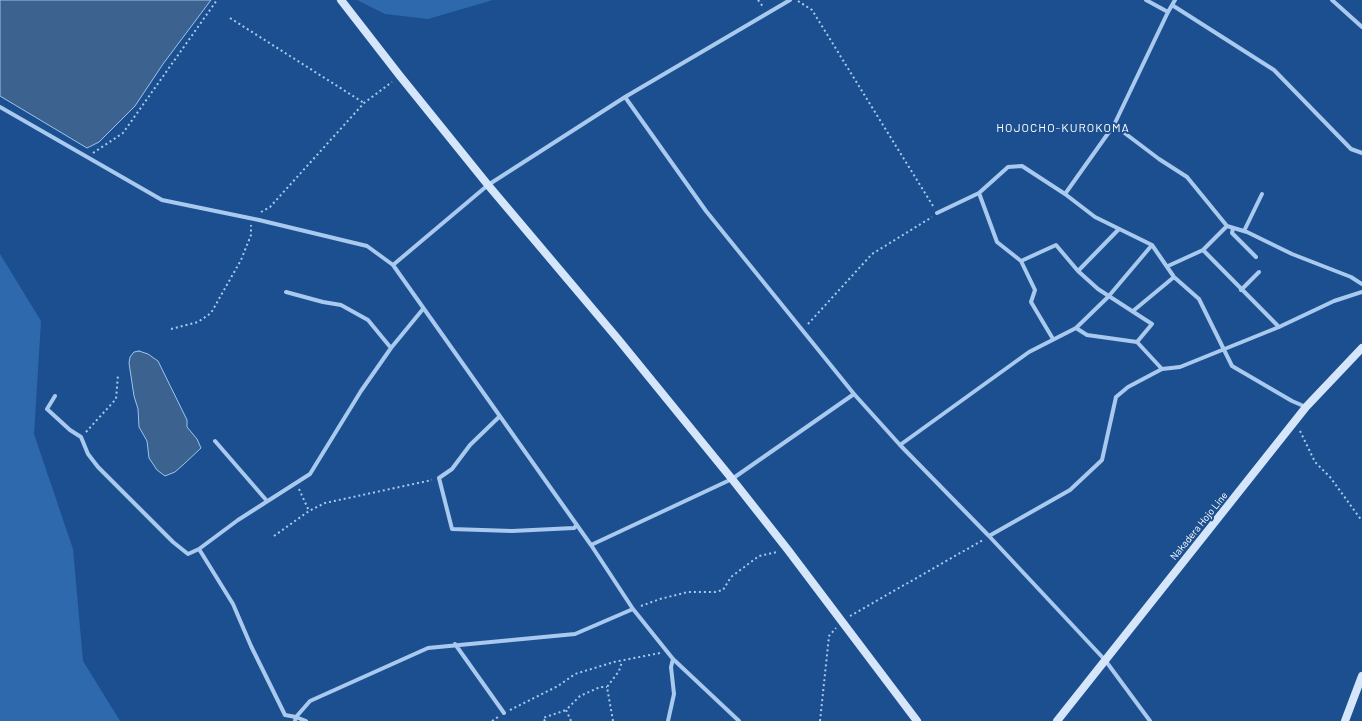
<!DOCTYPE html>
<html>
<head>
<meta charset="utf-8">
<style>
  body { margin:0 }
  canvas { display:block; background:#1b4f8f }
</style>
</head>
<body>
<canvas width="1362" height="721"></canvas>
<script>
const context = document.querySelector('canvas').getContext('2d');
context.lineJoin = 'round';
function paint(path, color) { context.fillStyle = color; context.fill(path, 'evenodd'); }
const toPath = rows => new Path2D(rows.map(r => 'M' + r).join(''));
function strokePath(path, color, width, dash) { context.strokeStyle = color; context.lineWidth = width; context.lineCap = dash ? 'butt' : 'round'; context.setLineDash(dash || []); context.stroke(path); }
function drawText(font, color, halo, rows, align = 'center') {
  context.font = font + ' Barlow,sans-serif'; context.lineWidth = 4; context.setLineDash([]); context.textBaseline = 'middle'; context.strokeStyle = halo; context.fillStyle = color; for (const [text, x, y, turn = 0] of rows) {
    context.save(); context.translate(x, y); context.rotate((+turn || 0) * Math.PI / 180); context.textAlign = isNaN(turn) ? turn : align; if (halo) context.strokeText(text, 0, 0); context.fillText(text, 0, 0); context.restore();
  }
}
const green = toPath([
  [357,0,493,0,428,19,385,14],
  [0,254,41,321,34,434,73,549,83,661,120,721,0,721]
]);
const water = toPath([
  [0,0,211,0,163,64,135,106,99,142,87,148,0,96,0,0],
  [139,351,148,354,158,361,187,420,187,427,197,439,201,448,184,464,175,472,165,476,157,470,149,458,147,441,139,427,138,409,134,396,129,363,130,357,134,352,139,351]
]);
const path = toPath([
  [758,0,764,8],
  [798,1,812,10,933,206],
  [230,18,364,103],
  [93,153,123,133,217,0],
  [261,212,270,207,364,103,392,82],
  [808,324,872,254,932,217],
  [171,329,198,322,211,313,241,260,251,235,251,225],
  [1300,431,1315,462,1330,477,1362,521],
  [86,432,116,399,118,375],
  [299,489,309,511],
  [274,536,309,511,325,503,432,480],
  [641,606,660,599,688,592,715,592,723,590,731,577,759,556,777,552],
  [850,616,983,540],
  [510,710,558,686,575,674,614,662,660,653],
  [492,721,498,717],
  [545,721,543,718,566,710],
  [571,721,566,710,580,696,600,687,607,687],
  [613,721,607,687,619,671,622,662],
  [820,721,829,636,836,628]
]);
const street = toPath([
  [1146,0,1168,12],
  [1332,0,1362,27],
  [1172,5,1274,70,1351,149,1362,153],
  [625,97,706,211,854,394,900,445,989,536,1105,660,1150,721],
  [0,107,162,200,259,220,367,246,393,265,591,545,633,609,673,659,739,721],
  [1114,125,1159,159,1187,177,1227,226,1247,232,1292,254,1351,277,1362,284],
  [979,193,997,242,1021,261,1035,290,1031,302,1053,339],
  [1065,194,1114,125,1168,12,1175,0],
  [937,213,979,193,1008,167,1022,166,1065,194,1095,217,1152,245,1174,277,1199,299,1232,366,1292,401,1306,407],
  [1233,228,1232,233,1256,257],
  [1244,231,1262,194],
  [1203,250,1279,327],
  [1021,261,1056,245,1078,271,1098,289,1152,324,1137,342,1162,369],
  [393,265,488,185,625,97,790,0],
  [1168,266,1203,250,1227,226],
  [1078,271,1119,229],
  [1241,290,1259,272],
  [286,292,323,302,341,305,368,320,391,348],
  [423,309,391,348,361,391,310,474,238,520,199,549,233,604,251,646,285,715,296,717,310,701,428,648,575,634,633,609],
  [1133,311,1174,277],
  [1076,328,1087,335,1137,342],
  [55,396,47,409,70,430,81,437,88,454,98,467,173,542,188,554,199,549],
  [499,417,470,445,452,469,439,478,452,529,512,531,574,528,577,525],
  [215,441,267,501],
  [900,445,1029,352,1076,328,1108,297,1152,245],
  [989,536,1070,490,1102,460,1116,397,1128,387,1162,369,1180,367,1279,327,1334,301,1362,292],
  [591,545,732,479,854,394],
  [455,644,504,713],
  [295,721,296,717,306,721],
  [668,721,674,694,671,667,673,659]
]);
const secondary = toPath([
  [341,0,400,76,488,185,618,339,732,479,788,550,917,721],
  [1057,721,1306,407,1362,348],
  [1345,721,1362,676]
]);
const streetNames = [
  ["Nakadera Hojo Line",1199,526,-51]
];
const quarterNames = [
  ["HOJOCHO-KUROKOMA",1063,128]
];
paint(green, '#2e69ad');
paint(water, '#3c6290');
strokePath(water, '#9cc4f0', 1);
strokePath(path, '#a9c9ee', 2, [2, 3]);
strokePath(street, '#a9c9ee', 4);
strokePath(secondary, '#d6e6fa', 8);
drawText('10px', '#fff', '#1b4f8f', streetNames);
context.letterSpacing = '1px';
drawText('12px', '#fff', '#1b4f8f', quarterNames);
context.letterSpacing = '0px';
</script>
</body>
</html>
